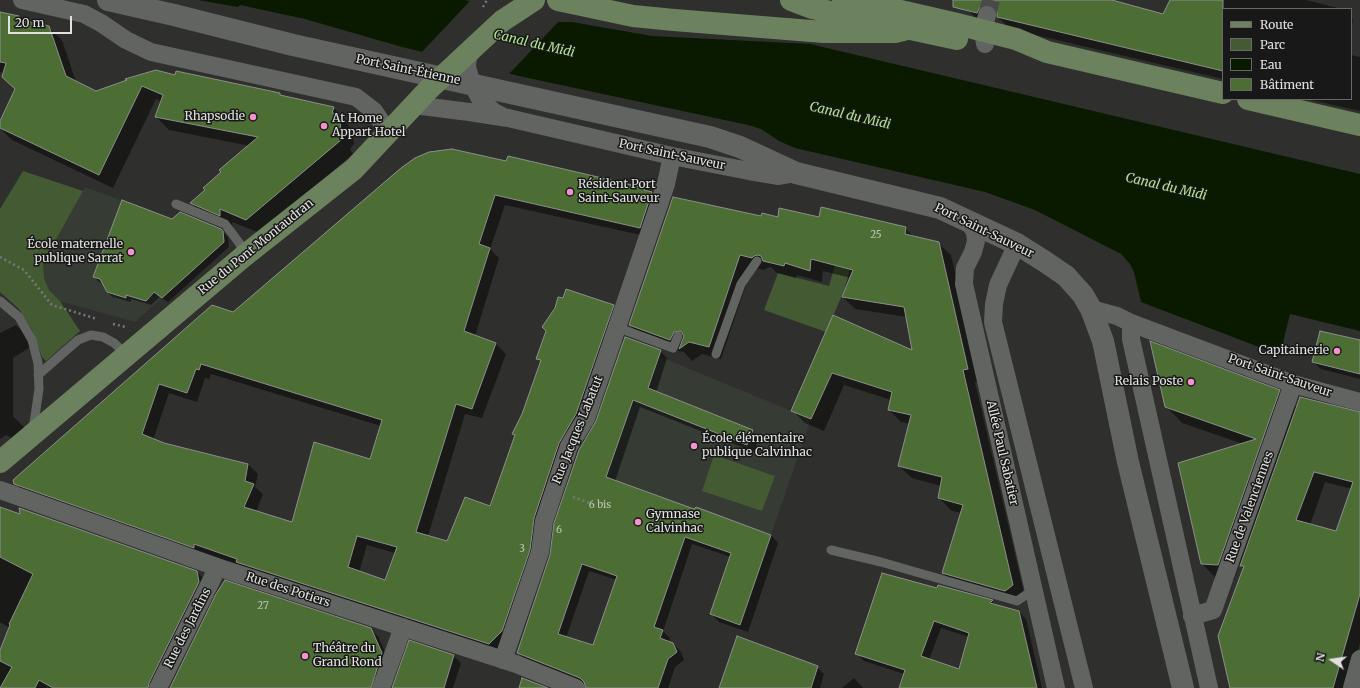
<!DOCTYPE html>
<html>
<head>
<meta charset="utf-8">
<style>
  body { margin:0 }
  #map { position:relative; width:1360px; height:688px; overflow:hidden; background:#2f302e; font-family:Merriweather,serif }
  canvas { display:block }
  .legend { position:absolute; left:1222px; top:8px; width:130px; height:92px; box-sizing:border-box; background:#171817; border:1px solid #686967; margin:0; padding:5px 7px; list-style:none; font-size:12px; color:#e1e2e0 }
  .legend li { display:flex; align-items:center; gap:8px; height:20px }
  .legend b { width:20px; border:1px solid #686967 }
  .north { position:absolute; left:1312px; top:640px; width:40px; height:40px; -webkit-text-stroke:3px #171817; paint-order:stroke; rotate:283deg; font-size:11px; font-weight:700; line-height:16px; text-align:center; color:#e1e2e0 }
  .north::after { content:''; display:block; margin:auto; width:14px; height:18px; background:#e1e2e0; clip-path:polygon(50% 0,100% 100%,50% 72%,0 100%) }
  .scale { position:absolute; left:8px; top:16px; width:64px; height:18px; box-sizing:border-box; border:2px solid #e1e2e0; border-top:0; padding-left:5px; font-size:12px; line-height:14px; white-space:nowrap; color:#e1e2e0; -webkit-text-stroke:3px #171817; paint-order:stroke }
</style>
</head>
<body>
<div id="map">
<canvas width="1360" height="688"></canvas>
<ul class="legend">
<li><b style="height:5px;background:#6c815e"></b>Route</li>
<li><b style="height:11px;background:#435a33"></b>Parc</li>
<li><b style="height:11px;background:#091a00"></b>Eau</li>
<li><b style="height:11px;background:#4c6e34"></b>Bâtiment</li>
</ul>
<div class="north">N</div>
<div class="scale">20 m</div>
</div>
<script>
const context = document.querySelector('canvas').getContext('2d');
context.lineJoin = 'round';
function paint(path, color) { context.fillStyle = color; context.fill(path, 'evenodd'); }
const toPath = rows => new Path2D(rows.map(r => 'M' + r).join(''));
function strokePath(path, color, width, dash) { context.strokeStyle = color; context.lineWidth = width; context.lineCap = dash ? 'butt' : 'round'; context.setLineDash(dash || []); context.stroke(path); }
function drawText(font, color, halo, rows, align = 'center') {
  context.font = font + ' Merriweather,serif'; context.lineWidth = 3; context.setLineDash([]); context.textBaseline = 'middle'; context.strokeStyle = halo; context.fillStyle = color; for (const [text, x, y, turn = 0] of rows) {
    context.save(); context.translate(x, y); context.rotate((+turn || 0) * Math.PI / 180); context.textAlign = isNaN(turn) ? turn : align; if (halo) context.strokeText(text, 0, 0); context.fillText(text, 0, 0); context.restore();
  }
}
const built = toPath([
  [85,187,224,238,224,242,135,322,60,301,49,290,44,278,43,263],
  [621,342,658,356,811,419,765,552,571,486]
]);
const green = toPath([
  [23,171,83,191,43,263,44,278,49,290,60,301,80,331,46,361,42,357,32,330,19,309,0,292,0,209],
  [835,265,850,269,844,291,826,332,764,310,778,273,829,286],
  [714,455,775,476,762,511,702,491]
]);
const water = toPath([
  [198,0,465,0,554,22,572,22,652,36,810,44,1360,174,1360,331,1290,314,1280,355,1141,302,1134,272,1130,264,1121,254,1035,210,985,192,795,148,779,141,761,129,748,125,519,76,402,47,305,19,240,5,238,7]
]);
const pier = toPath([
  [471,0,554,20,560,20,508,75,420,54]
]);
const shadow = toPath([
  [959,0,1108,0,1164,15,1171,0,1306,0,1342,9,1223,9,1223,79,1010,29,998,17,998,11,995,8],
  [981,8,994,21,980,22,968,10],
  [0,13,18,17,22,21,48,27,62,40,76,82,96,92,128,80,281,97,333,108,347,121,346,123,352,129,354,144,350,149,353,154,260,233,232,222,233,228,205,216,191,203,206,190,250,146,169,130,156,117,162,102,156,99,113,188,12,140,0,128,0,123,16,90,4,73,0,72],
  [1351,18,1353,20,1351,28],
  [1351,55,1360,57,1360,111,1307,99,1351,99],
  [508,158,645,189,648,192,652,193,661,203,650,237,505,205,490,249,499,258,475,336,496,344,506,354,482,418,465,414,428,536,448,542,491,507,515,436,513,434,523,414,542,362,538,358,613,306,623,316,499,653,25,493,15,483,233,313,507,162],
  [211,374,381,426,371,460,293,523,256,512,263,494,255,487,258,474,248,464,164,444,153,440,169,393,197,402,205,378,209,379],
  [367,545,395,553,385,581,359,572],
  [762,217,778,219,819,218,905,228,914,237,938,243,951,255,980,381,975,382,1025,597,1018,603,955,585,943,573,962,513,952,511,939,498,941,486,912,478,899,466,910,424,901,422,889,410,891,400,844,385,824,431,805,423,793,411,834,317,914,352,907,317,855,309,843,297,851,278,823,271,822,282,797,275,796,278,777,273,771,267,767,268,764,270,752,267,721,359,702,354,692,361,683,351,682,352,642,338,630,325],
  [172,220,221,230,228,237,229,247,168,302,160,297,151,305,131,299,131,302,113,297,107,292,103,283,99,282,94,277],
  [16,325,26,335,32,346,13,358,13,416,24,427,17,440,6,435,0,439,0,333],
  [1360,342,1360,379,1321,369,1313,362],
  [660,351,667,358,656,393,752,431,759,439,754,452,640,407,615,481,694,510,771,535,778,543,748,632,719,622,711,614,731,557,692,544,663,631,670,638,669,642,673,644,681,652,684,660,675,667,668,688,587,688,587,685,526,661,518,653,551,555,555,524],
  [589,571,617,580,593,646,566,638],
  [1279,391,1297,408,1360,413,1360,643,1347,688,1231,688,1244,569,1239,564,1234,580,1218,580,1202,564,1243,444,1182,423,1166,406],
  [1325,482,1352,489,1336,532,1310,525],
  [0,508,197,572,204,579,156,688,49,688,47,686,46,688,0,688,0,652,10,628,0,622],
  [939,586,992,601,996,606,1019,612,1026,619,1042,688,900,688,904,674,864,661,857,654,937,589],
  [941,628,969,637,960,670,929,660],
  [370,629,378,636,389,661,379,688,171,688],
  [410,642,454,656,461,663,453,688,393,688],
  [817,667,824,674,820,688,723,688],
  [854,678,863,688,842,688]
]);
const building = toPath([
  [953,0,1112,0,1163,14,1170,0,1223,0,1223,71,997,17,997,12,995,8,989,5,984,5,980,7,977,13,953,7,953,0],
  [0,12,19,16,18,19,49,26,66,76,96,91,127,80,125,79,149,72,156,70,175,75,176,71,280,93,280,95,334,107,332,113,339,114,341,130,337,135,341,140,246,220,220,209,220,216,190,203,205,190,203,188,221,172,219,170,258,137,155,117,163,95,142,86,99,175,0,128,0,121,15,89,2,77,6,63,0,62,0,12],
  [452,149,506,161,508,156,645,188,644,190,652,192,640,228,495,195,479,244,490,248,464,331,496,343,472,409,456,404,416,532,447,541,465,497,490,506,515,435,512,434,522,414,541,360,536,359,546,331,542,327,555,308,558,297,563,298,566,289,614,305,576,414,559,443,534,518,530,550,502,631,489,644,236,562,237,559,194,544,194,548,14,484,13,480,212,305,233,312,401,168,415,158,429,152,452,149],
  [201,364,382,420,370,459,314,442,292,522,244,507,254,484,245,481,248,464,164,443,142,434,159,384,187,393,196,369,199,370,201,364],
  [357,536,397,547,385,580,348,567,357,536],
  [673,197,761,216,762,213,778,217,779,208,819,217,821,207,906,227,905,234,939,242,968,369,963,370,1013,585,1005,591,942,573,963,505,938,498,942,477,898,466,911,415,888,410,892,392,832,373,811,419,791,411,833,315,912,350,904,307,842,297,853,270,811,259,810,271,785,263,784,266,763,261,761,256,758,255,754,256,752,258,740,255,709,347,689,342,679,349,684,336,681,331,674,332,670,340,629,325,673,197],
  [122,200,172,219,180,212,221,229,223,231,224,242,162,298,154,292,146,301,126,295,126,298,107,292,100,279,93,277,122,200],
  [1320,331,1360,340,1360,374,1312,362,1320,331],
  [625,337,661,350,648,388,753,430,747,445,633,400,606,477,694,509,696,507,771,535,740,625,710,614,731,553,685,537,654,627,663,630,660,638,673,643,677,652,668,659,658,688,586,688,584,682,580,678,517,653,550,555,554,523,579,450,596,421,625,337],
  [582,564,617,576,593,645,558,634,582,564],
  [1150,341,1280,390,1218,565,1201,564,1178,463,1256,439,1165,407,1150,341],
  [1300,397,1360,412,1360,594,1333,688,1230,688,1218,636,1244,566,1240,566,1300,397],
  [1314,472,1353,482,1336,531,1296,520,1314,472],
  [0,507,20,514,19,508,197,571,199,582,149,683,148,688,53,688,39,680,35,688,0,688,12,667,0,661,0,650,10,625,9,624,33,574,0,557,0,507],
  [882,573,937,588,938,585,993,600,990,603,1019,611,1037,688,899,688,905,670,855,654,882,573],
  [934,621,969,633,959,669,921,656,934,621],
  [225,580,371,628,382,653,371,688,170,688,216,594,225,580],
  [737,636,818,666,811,688,719,688,737,636],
  [409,640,454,655,444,688,392,688,409,640],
  [522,678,548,688,519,688,522,678]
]);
const minorTunnel = toPath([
  [987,15,991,0]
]);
const path = toPath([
  [483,7,487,0],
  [0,257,24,270,52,305,97,319],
  [113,324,126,327],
  [573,497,593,504]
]);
const service = toPath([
  [176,204,225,224,240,244,244,256],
  [0,301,19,317,32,340,38,363,39,389,33,430],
  [616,327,673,348,678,336],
  [716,354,741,284,757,261],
  [38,375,78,340,91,335,103,337,114,343,127,355],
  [831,550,881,562,1017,601,1033,590]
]);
const minor = toPath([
  [22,0,84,14,101,23,126,40,151,52,356,97,374,111,389,133],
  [985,44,983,31,987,15],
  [470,51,468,57,467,67,471,81,479,97,485,104,494,112,502,116],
  [414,105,469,112,508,118,672,156,749,171,779,176,796,173],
  [968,221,975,232,976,241,973,252,965,268,964,284,1056,688],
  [1017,244,998,285,994,304,993,322,1084,688],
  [1091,309,1117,316,1131,323,1293,384,1360,402],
  [1131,323,1131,339,1209,688],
  [0,490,217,567,516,664,576,688],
  [1192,616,1213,610,1293,384],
  [503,660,540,552,544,521,569,446,586,418,666,184,672,156],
  [158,688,212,579,217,567],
  [381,688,403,627],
  [1352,688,1360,659]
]);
const secondary = toPath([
  [108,0,174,15,293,45,710,137,740,147,796,173,940,208,1017,244,1044,261,1066,276,1083,295,1091,309,1103,341,1128,462,1183,688]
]);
const primary = toPath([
  [558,0,633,16,674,20,824,32,895,32,907,29],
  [791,0,812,8,957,39],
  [843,0,892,9,953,23,1016,39,1047,52,1223,93],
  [1248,99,1360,125],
  [0,462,244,256,354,169,429,89,502,21,534,0]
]);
const markers = [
  [253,117,4,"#f790cf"],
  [324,126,4,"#f790cf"],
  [570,192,4,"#f790cf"],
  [131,252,4,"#f790cf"],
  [1337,351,4,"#f790cf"],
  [1191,382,4,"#f790cf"],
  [694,446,4,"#f790cf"],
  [638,522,4,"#f790cf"],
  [305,656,4,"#f790cf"]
];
const numberNames = [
  ["25",876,235],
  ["6 bis",600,505],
  ["6",559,530],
  ["3",522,549],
  ["27",263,606]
];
const streetNames = [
  ["Port Saint-Étienne",408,70,12],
  ["Port Saint-Sauveur",672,155,12],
  ["Port Saint-Sauveur",984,231,26],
  ["Rue du Pont Montaudran",256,247,-39],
  ["Port Saint-Sauveur",1280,376,19],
  ["Rue Jacques Labatut",578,430,-68],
  ["Allée Paul Sabatier",1002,453,77],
  ["Rue de Valenciennes",1250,507,-70],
  ["Rue des Potiers",288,590,18],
  ["Rue des Jardins",188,628,-63]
];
const poiNames = [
  ["Rhapsodie",245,117,"right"],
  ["At Home",332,119],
  ["Appart Hotel",332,133],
  ["Résident Port",578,185],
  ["Saint-Sauveur",578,199],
  ["École maternelle",123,245,"right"],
  ["publique Sarrat",123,259,"right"],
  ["Capitainerie",1329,351,"right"],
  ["Relais Poste",1183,382,"right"],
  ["École élémentaire",702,439],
  ["publique Calvinhac",702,453],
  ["Gymnase",646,515],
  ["Calvinhac",646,529],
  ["Théâtre du",313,649],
  ["Grand Rond",313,663]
];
const waterNames = [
  ["Canal du Midi",534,44,13],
  ["Canal du Midi",850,116,13],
  ["Canal du Midi",1166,187,13]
];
paint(built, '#363b33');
paint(green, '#435a33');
paint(water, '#091a00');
paint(pier, '#2f302e');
paint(shadow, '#0007');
paint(building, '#4c6e34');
strokePath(building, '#8d8e8c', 1);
strokePath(minorTunnel, '#4a4b49', 18, [18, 9]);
strokePath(path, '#777876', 2.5, [2, 3]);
strokePath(service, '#626461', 9);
strokePath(minor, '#626461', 18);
strokePath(secondary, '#626461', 22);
strokePath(primary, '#6c815e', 22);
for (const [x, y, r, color] of markers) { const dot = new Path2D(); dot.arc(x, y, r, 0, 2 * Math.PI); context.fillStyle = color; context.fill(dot); strokePath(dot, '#171817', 1.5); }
drawText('10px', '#bcc5b5', null, numberNames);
drawText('12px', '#e1e2e0', '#171817', streetNames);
drawText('12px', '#e1e2e0', '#171817', poiNames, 'left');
drawText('italic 13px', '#b1e48f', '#171817', waterNames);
</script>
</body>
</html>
